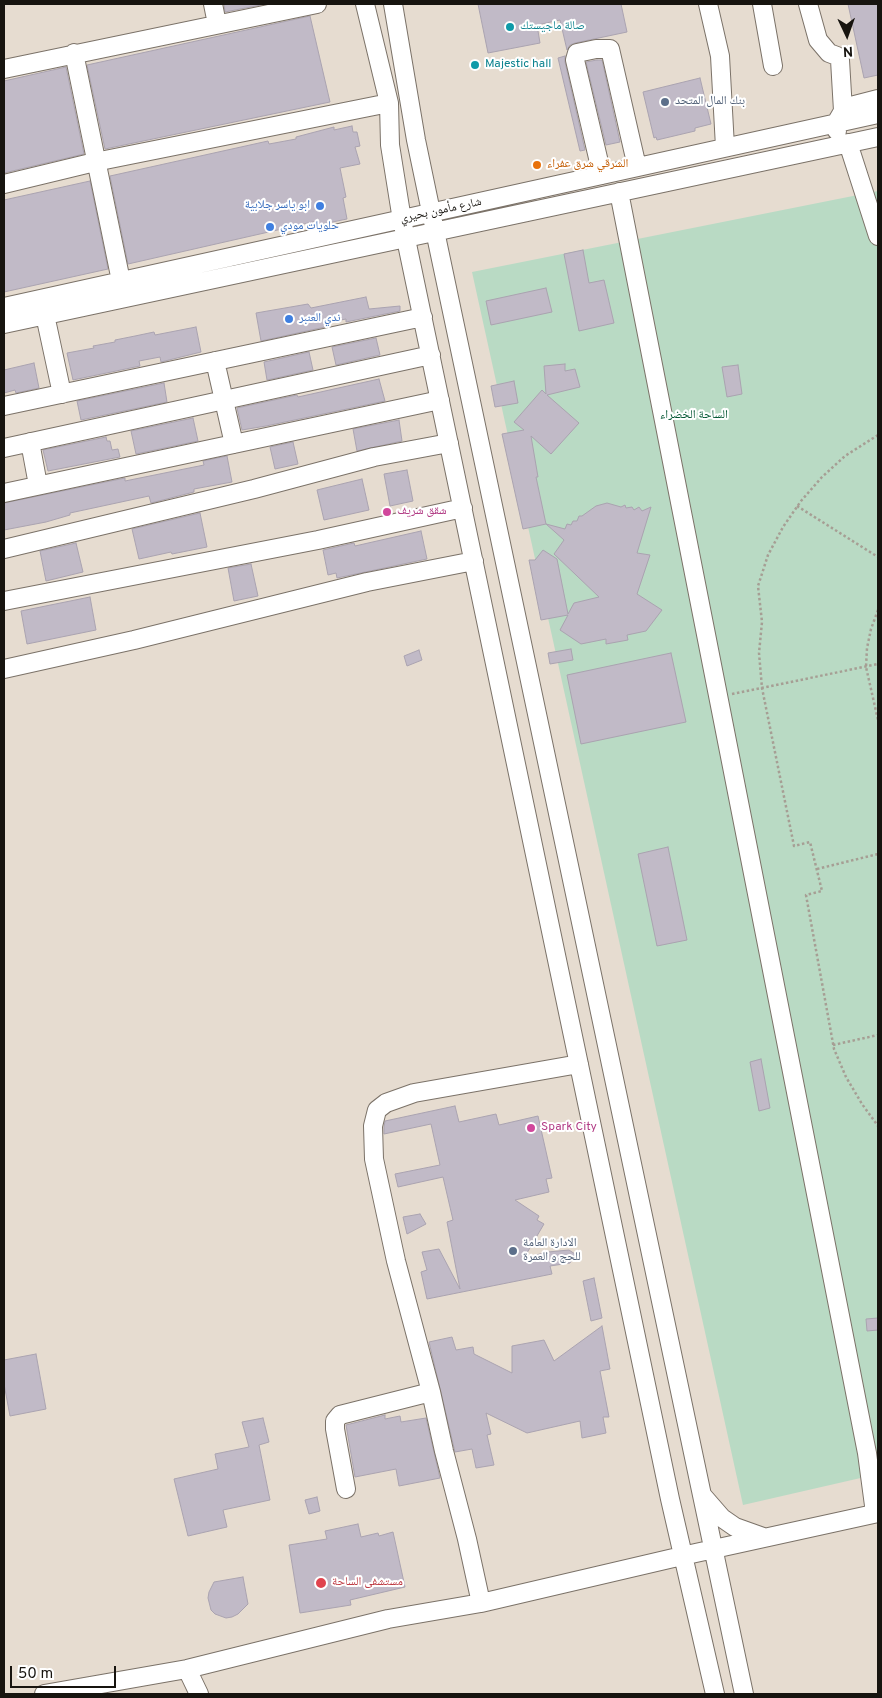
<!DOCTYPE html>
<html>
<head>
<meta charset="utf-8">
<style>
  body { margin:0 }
  #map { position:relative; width:882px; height:1698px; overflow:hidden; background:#e6dcd0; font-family:Overpass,sans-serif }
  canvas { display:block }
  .frame { position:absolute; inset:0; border:5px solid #17140f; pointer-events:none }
  .north { position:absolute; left:822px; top:10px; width:50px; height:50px; -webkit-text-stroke:4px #fff; paint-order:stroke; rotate:177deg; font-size:14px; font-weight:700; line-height:20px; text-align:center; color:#17140f }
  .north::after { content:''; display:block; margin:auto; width:18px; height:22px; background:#17140f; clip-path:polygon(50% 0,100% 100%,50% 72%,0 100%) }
  .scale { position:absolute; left:10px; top:1666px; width:106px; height:22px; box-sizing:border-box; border:2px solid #17140f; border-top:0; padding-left:6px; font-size:15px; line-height:18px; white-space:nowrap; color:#17140f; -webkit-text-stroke:4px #fff; paint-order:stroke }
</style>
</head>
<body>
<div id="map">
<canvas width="882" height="1698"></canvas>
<div class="frame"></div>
<div class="north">N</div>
<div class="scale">50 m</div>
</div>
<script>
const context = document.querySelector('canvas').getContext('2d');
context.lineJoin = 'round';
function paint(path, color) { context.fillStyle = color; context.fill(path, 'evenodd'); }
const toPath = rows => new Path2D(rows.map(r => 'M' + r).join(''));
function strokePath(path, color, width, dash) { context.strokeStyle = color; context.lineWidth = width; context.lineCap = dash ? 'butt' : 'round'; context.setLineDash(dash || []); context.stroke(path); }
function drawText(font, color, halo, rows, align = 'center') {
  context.font = font + ' Overpass,"Noto Naskh Arabic",sans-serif'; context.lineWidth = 4; context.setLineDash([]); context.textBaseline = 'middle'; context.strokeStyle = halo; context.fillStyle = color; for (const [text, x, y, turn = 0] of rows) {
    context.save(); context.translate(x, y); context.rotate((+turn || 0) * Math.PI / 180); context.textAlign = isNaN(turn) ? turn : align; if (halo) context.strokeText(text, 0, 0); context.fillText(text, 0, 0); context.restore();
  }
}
const green = toPath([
  [878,191,878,1474,743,1505,472,272]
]);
const building = toPath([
  [224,4,266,4,225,12,224,4],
  [478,4,621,4,627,32,575,43,570,45,567,50,560,20,537,25,540,43,488,53,478,4],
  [848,4,878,4,878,75,864,78,848,4],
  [310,16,330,102,105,149,87,65,310,16],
  [565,56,565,62,585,150,580,151,558,58,565,56],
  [597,60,602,60,620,142,606,145,586,62,597,60],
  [66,67,84,154,4,173,4,81,66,67],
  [700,78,711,124,695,128,695,131,657,140,656,137,654,138,643,92,700,78],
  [352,126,353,132,357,132,360,146,355,147,360,164,340,168,346,197,343,198,347,219,318,225,317,221,128,264,110,176,268,141,269,144,296,139,296,137,334,127,334,130,352,126],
  [90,181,108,269,4,292,4,200,90,181],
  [583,250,589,283,604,280,614,323,579,331,564,254,583,250],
  [546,288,552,312,491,325,486,301,546,288],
  [366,297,369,309,400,306,400,311,346,322,346,319,325,323,325,327,261,341,256,313,308,304,311,308,366,297],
  [196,327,201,352,161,362,160,357,139,361,140,366,73,380,67,353,94,348,93,346,115,342,115,340,135,336,154,332,155,335,196,327],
  [376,338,380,355,336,365,332,347,376,338],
  [309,352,313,370,267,380,264,362,309,352],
  [34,363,39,388,16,393,15,390,4,393,4,370,34,363],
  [565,364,565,371,575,369,580,387,547,395,579,423,551,454,531,436,538,477,536,477,546,524,565,529,567,524,571,525,573,521,577,521,579,516,582,516,596,506,607,503,621,507,625,505,626,508,632,507,634,510,639,507,642,511,651,507,637,553,650,555,637,594,662,610,646,631,627,635,628,640,606,644,606,639,581,644,560,630,568,615,541,620,529,560,535,560,543,550,557,559,568,614,574,603,599,597,554,554,564,540,546,524,523,529,502,434,524,430,514,422,542,390,546,394,544,366,565,364],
  [738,365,742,394,727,397,722,367,738,365],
  [379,379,385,401,266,426,242,430,237,408,297,395,298,397,379,379],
  [514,381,518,403,495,407,491,386,514,381],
  [164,383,167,402,81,420,77,401,164,383],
  [193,418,198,441,136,454,131,431,193,418],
  [399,420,402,441,357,451,353,429,399,420],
  [106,437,107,441,110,441,112,450,118,449,120,457,48,471,43,450,106,437],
  [293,442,298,464,275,469,270,447,293,442],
  [227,456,232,482,194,489,194,492,151,503,149,496,70,513,70,515,46,522,4,530,4,503,125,478,125,481,204,465,203,461,227,456],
  [407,470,413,501,390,506,384,474,407,470],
  [362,479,369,510,324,520,317,490,362,479],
  [200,513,207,547,172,554,171,552,139,559,132,529,200,513],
  [421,531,427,559,337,578,336,573,328,575,323,550,354,543,355,546,421,531],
  [76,543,83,572,46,581,40,551,76,543],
  [251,564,258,596,234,601,228,568,251,564],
  [90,597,96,630,27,644,21,611,90,597],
  [571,649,573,660,550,664,548,653,571,649],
  [419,650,422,660,407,666,404,656,419,650],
  [671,653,686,722,581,744,567,675,671,653],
  [668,847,687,940,657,946,638,854,668,847],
  [761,1059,770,1108,759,1111,750,1062,761,1059],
  [455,1106,459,1122,496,1114,499,1125,538,1116,552,1178,546,1179,549,1192,515,1200,539,1216,537,1220,544,1224,524,1258,548,1252,569,1250,575,1254,570,1263,550,1266,552,1274,427,1299,421,1272,427,1270,422,1252,439,1249,460,1289,447,1222,453,1220,443,1177,398,1187,395,1174,440,1165,431,1124,384,1134,384,1127,385,1121,455,1106],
  [420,1214,426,1224,407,1234,403,1217,420,1214],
  [594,1278,602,1318,591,1321,583,1281,594,1278],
  [878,1318,878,1330,867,1331,866,1319,878,1318],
  [602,1326,610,1369,600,1371,609,1417,603,1417,606,1433,582,1438,580,1421,527,1433,486,1413,491,1434,487,1435,494,1465,476,1468,472,1449,455,1452,429,1342,452,1337,456,1350,473,1347,474,1354,512,1373,512,1346,544,1340,554,1361,602,1326],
  [36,1354,46,1409,10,1416,4,1384,4,1360,36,1354],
  [385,1415,385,1419,400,1416,401,1422,426,1418,440,1478,399,1486,396,1469,355,1477,346,1425,385,1415],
  [263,1418,269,1442,259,1445,270,1500,223,1510,227,1527,188,1536,174,1479,218,1469,215,1454,249,1447,242,1422,263,1418],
  [317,1497,320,1511,309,1514,305,1500,317,1497],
  [358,1524,361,1537,378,1533,379,1536,393,1532,405,1587,350,1600,351,1605,300,1613,289,1545,327,1539,325,1531,358,1524],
  [243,1577,248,1604,238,1614,232,1617,226,1618,215,1614,211,1610,208,1598,209,1592,214,1582,243,1577]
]);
const path = toPath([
  [878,435,845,456,822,477,801,501,783,527,768,555,758,586,762,622,759,653,762,688,794,846,810,842,822,891,806,895,834,1049,846,1077,862,1104,878,1126],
  [797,506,878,557],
  [878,610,871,629,867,648,866,667,878,720],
  [732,694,878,664],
  [817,869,878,854],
  [833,1045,878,1035]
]);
const minor = toPath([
  [213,4,217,24],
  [365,4,389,103,390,145,402,220,670,1499,715,1694],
  [393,4,416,140,435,231,744,1694],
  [708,4,720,56,725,147],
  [762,4,773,66],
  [808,4,818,40,829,53,837,56,840,60,843,111,836,123,837,131],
  [74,53,121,281],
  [4,69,317,4],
  [843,108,878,99],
  [848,143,878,236],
  [602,175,575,60,577,53,596,49,610,49,637,167],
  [4,184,95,162,389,103],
  [619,192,867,1453,875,1513],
  [4,307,878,114],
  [45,315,62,394],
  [4,324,878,137],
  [215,361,234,444],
  [4,406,423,317],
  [30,442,38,485],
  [4,448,431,355],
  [4,493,440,400],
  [4,549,254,489,374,457,449,443],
  [4,601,318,540,463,508],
  [4,669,134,640,367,582,474,561],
  [346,1489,335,1429,335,1421,340,1415,431,1392],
  [702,1495,722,1518,735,1527,763,1537],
  [481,1603,467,1539,444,1451,431,1392,396,1261,374,1159,373,1126,377,1110,386,1103,414,1093,579,1064],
  [187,1669,199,1694],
  [44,1694,187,1669,388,1619,481,1603,682,1556,878,1513]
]);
const markers = [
  [510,27,5,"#0f9aa8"],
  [475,65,5,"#0f9aa8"],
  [665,102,5,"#5c6f8a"],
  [537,165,5,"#e8710a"],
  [320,206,5,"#3f7fe0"],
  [270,227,5,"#3f7fe0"],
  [289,319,5,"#3f7fe0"],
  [387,512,5,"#d1479c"],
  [531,1128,5,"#d1479c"],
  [513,1251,5,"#5c6f8a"],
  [321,1583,6,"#e0444e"]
];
const cultureNames = [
  ["صالة ماجيستك",520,27],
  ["Majestic hall",485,65]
];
const serviceNames = [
  ["بنك المال المتحد",675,102],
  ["الادارة العامة",523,1244],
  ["للحج و العمرة",523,1258]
];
const foodNames = [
  ["الشرقي شرق عفراء",547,165]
];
const shopNames = [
  ["ابو ياسر جلابية",310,206,"right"],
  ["حلويات مودي",280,227],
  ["ندي العنبر",299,319]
];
const streetNames = [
  ["شارع مأمون بحيري",441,211,-12]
];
const parkNames = [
  ["الساحة الخضراء",694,416]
];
const hotelNames = [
  ["شقق شريف",397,512],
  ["Spark City",541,1128]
];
const healthNames = [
  ["مستشفى الساحة",332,1583]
];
paint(green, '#b9dac4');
paint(building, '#c1bac7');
strokePath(building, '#aaa3b0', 1);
strokePath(minor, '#7b7268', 20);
strokePath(path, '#a69e94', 2.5, [2.5, 2.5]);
strokePath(minor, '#fff', 18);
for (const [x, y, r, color] of markers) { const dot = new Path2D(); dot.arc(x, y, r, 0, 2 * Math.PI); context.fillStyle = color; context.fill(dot); strokePath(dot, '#fff', 2); }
drawText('12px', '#0d838f', '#fff', cultureNames, 'left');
drawText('12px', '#4e5e75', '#fff', serviceNames, 'left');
drawText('12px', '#c56008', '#fff', foodNames, 'left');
drawText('12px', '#366cbe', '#fff', shopNames, 'left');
drawText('12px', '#17140f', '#fff', streetNames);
drawText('12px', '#025632', '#fff', parkNames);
drawText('12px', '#b23c85', '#fff', hotelNames, 'left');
drawText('12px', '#be3a42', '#fff', healthNames, 'left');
</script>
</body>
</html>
